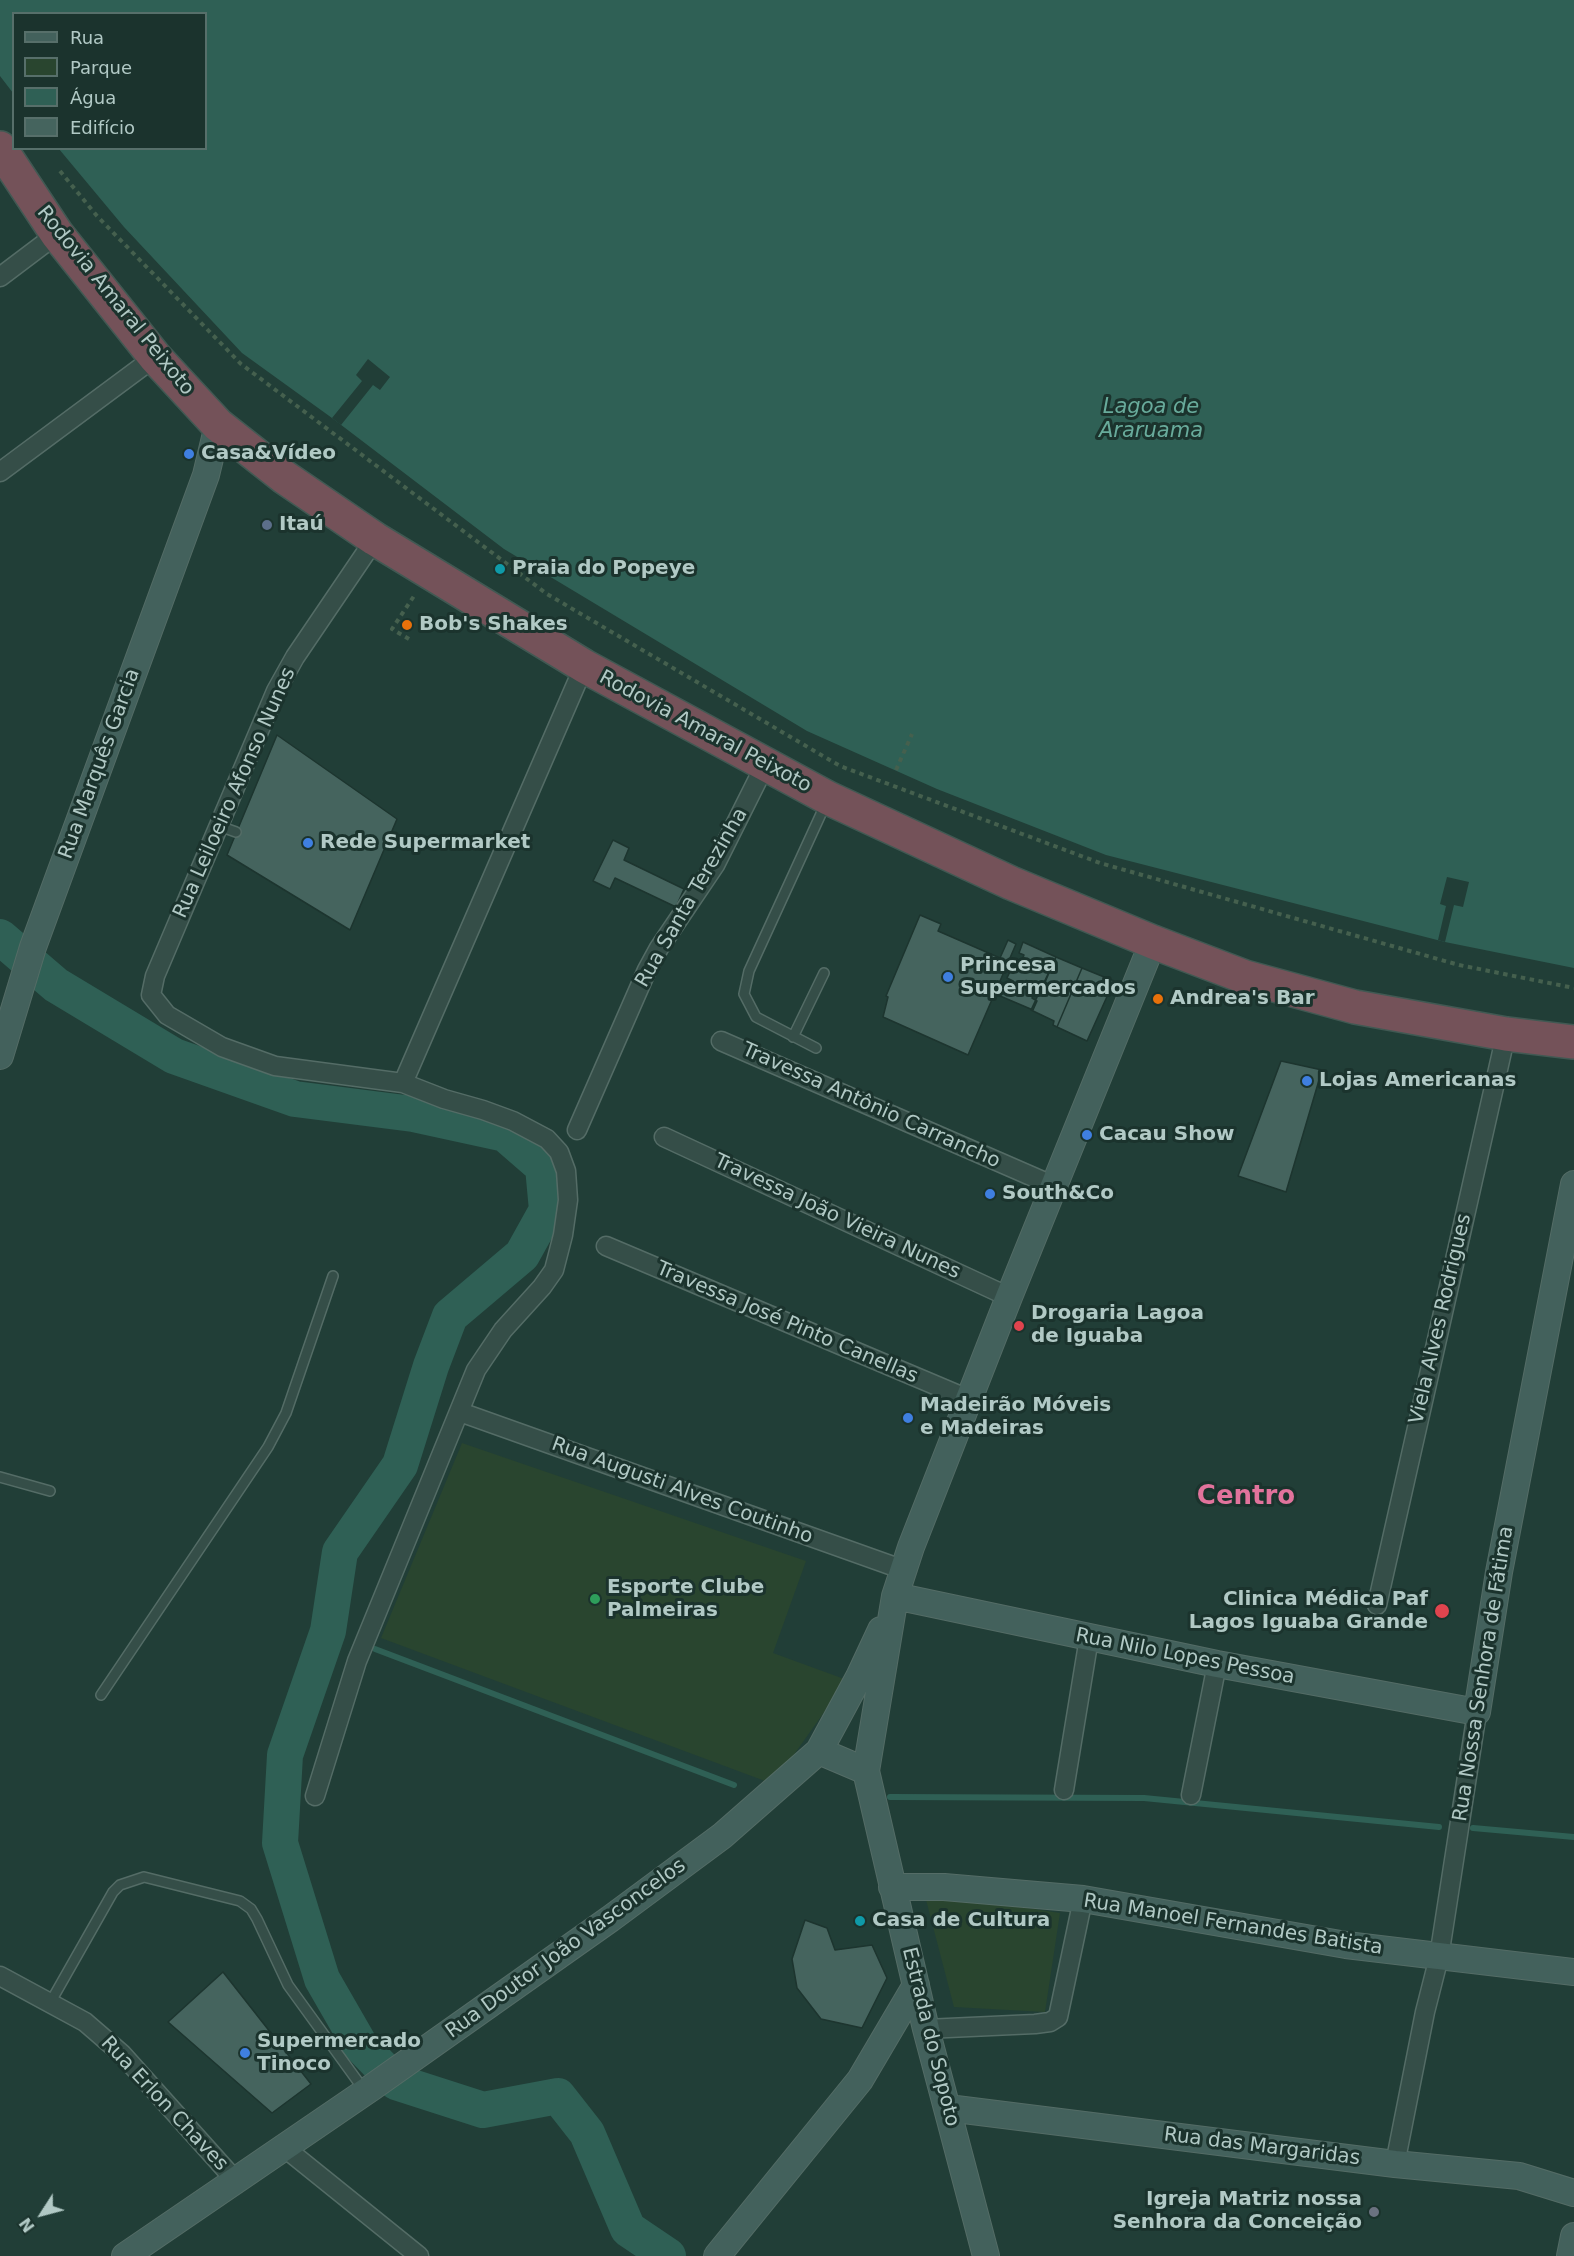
<!DOCTYPE html>
<html>
<head>
<meta charset="utf-8">
<style>
  body { margin:0 }
  #map { position:relative; width:1574px; height:2256px; overflow:hidden; background:#213e37; font-family:"DejaVu Sans",sans-serif }
  canvas { display:block }
  .legend { position:absolute; left:12px; top:12px; width:195px; height:138px; box-sizing:border-box; background:#1b332d; border:2px solid #576f6a; margin:0; padding:8px 10px; list-style:none; font-size:18px; color:#b1c9c5 }
  .legend li { display:flex; align-items:center; gap:12px; height:30px }
  .legend b { width:30px; border:2px solid #576f6a }
  .north { position:absolute; left:12px; top:2184px; width:60px; height:60px; -webkit-text-stroke:4px #1b332d; paint-order:stroke; rotate:234deg; font-size:16px; font-weight:700; line-height:24px; text-align:center; color:#b1c9c5 }
  .north::after { content:''; display:block; margin:auto; width:21px; height:27px; background:#b1c9c5; clip-path:polygon(50% 0,100% 100%,50% 72%,0 100%) }
</style>
</head>
<body>
<div id="map">
<canvas width="1574" height="2256"></canvas>
<ul class="legend">
<li><b style="height:8px;background:#43615c"></b>Rua</li>
<li><b style="height:16px;background:#29452f"></b>Parque</li>
<li><b style="height:16px;background:#2f6055"></b>Água</li>
<li><b style="height:16px;background:#45645e"></b>Edifício</li>
</ul>
<div class="north">N</div>
</div>
<script>
const context = document.querySelector('canvas').getContext('2d');
context.lineJoin = 'round';
function paint(path, color) { context.fillStyle = color; context.fill(path, 'evenodd'); }
const toPath = rows => new Path2D(rows.map(r => 'M' + r).join(''));
function strokePath(path, color, width, dash) { context.strokeStyle = color; context.lineWidth = width; context.lineCap = dash ? 'butt' : 'round'; context.setLineDash(dash || []); context.stroke(path); }
function drawText(font, color, halo, rows, align = 'center') {
  context.font = font + ' "DejaVu Sans",sans-serif'; context.lineWidth = 6; context.setLineDash([]); context.textBaseline = 'middle'; context.strokeStyle = halo; context.fillStyle = color; for (const [text, x, y, turn = 0] of rows) {
    context.save(); context.translate(x, y); context.rotate((+turn || 0) * Math.PI / 180); context.textAlign = isNaN(turn) ? turn : align; if (halo) context.strokeText(text, 0, 0); context.fillText(text, 0, 0); context.restore();
  }
}
const green = toPath([
  [462,1443,806,1561,773,1653,847,1680,773,1784,381,1638],
  [924,1892,1060,1913,1045,2012,954,2007]
]);
const water = toPath([
  [0,0,1574,0,1574,968,1445,942,1106,855,937,789,807,731,504,549,332,418,242,353,124,227,59,149,206,148,206,14,14,14,13,93,0,76]
]);
const pier = toPath([
  [368,359,390,377,380,390,373,385,341,425,332,418,362,381,356,375],
  [1447,877,1469,882,1463,907,1454,905,1445,942,1438,940,1446,906,1440,904]
]);
const stream = toPath([
  [328,1631,342,1635],
  [375,1649,734,1785],
  [890,1797,1144,1798,1439,1827],
  [1473,1828,1574,1837]
]);
const river = toPath([
  [0,937,56,985,174,1056,295,1099,413,1114,505,1134,543,1167,547,1210,522,1255,450,1316,431,1366,400,1465,340,1552,328,1631,285,1755,280,1843,322,1979,360,2045,396,2082,483,2110,558,2096,587,2133,628,2229,668,2256]
]);
const building = toPath([
  [277,735,397,819,350,930,227,855,277,735],
  [613,840,629,848,624,860,684,889,676,907,615,878,610,889,593,881,613,840],
  [920,915,941,924,938,931,1000,958,1008,940,1016,944,968,1055,883,1017,888,997,886,996,920,915],
  [1023,942,1056,957,1051,967,1045,965,1043,970,1049,973,1040,994,1034,992,1032,998,1037,1001,1033,1010,1000,996,1004,986,1009,988,1013,981,1007,978,1015,961,1021,963,1024,955,1019,953,1023,942],
  [1056,957,1082,968,1057,1027,1053,1025,1054,1021,1031,1010,1056,957],
  [1082,968,1114,981,1087,1041,1057,1027,1082,968],
  [1281,1061,1322,1070,1286,1192,1238,1176,1281,1061],
  [805,1920,827,1928,835,1950,872,1945,887,1978,862,2028,821,2019,797,1988,792,1959,805,1920],
  [223,1972,311,2084,272,2113,168,2022,223,1972]
]);
const path = toPath([
  [60,171,97,216,241,364,547,594,840,766,1100,863,1459,965,1574,988],
  [409,639,392,629,416,593],
  [896,770,912,734]
]);
const lane = toPath([
  [219,826,236,832],
  [793,1037,824,973],
  [816,1048,756,1017,744,994,749,971,826,803],
  [0,1477,50,1491],
  [101,1695,268,1447,286,1413,333,1276],
  [50,2003,113,1892,120,1885,144,1877,240,1901,251,1909,257,1919,288,1985,364,2090]
]);
const street = toPath([
  [0,277,57,234],
  [0,472,155,357],
  [721,1041,1054,1186],
  [403,1083,584,666],
  [577,1130,647,970,659,948,715,865,765,765],
  [664,1137,1009,1297],
  [606,1246,968,1399],
  [460,1412,904,1570],
  [1377,1605,1506,1034],
  [1064,1790,1089,1638],
  [1191,1795,1217,1664],
  [315,1796,357,1661,476,1370,503,1330,542,1287,554,1270,563,1235,568,1200,566,1171,559,1152,547,1139,513,1121,483,1110,444,1099,403,1083,275,1066,222,1047,167,1015,151,995,155,976,276,691,295,657,375,539],
  [0,1976,85,2022,122,2054,235,2180],
  [926,2029,1035,2024,1050,2022,1058,2017,1083,1899],
  [285,2148,419,2256],
  [1395,2164,1425,2012,1439,1957,1477,1712]
]);
const secondary = toPath([
  [0,1056,33,947,206,475,218,425],
  [895,1596,1217,1664,1477,1712,1499,1572,1574,1184],
  [819,1751,866,1771],
  [892,1887,944,1887,1083,1899,1346,1945,1574,1972],
  [948,2108,1395,2164,1519,2176,1574,2193],
  [125,2256,371,2088,610,1919,722,1836,819,1751,859,1677,881,1630],
  [717,2256,860,2080,916,1985],
  [986,2256,926,2029,866,1771,895,1596,911,1547,1009,1297,1153,942],
  [1570,2256,1574,2236]
]);
const highway = toPath([
  [0,148,57,234,155,357,218,425,284,477,375,539,584,666,828,798,1011,883,1153,942,1245,977,1355,1007,1506,1034,1574,1042]
]);
const markers = [
  [189,454,6,"#3f7fe0"],
  [267,525,6,"#5c6f8a"],
  [500,569,6,"#0f9aa8"],
  [407,625,6,"#e8710a"],
  [308,843,6,"#3f7fe0"],
  [948,977,6,"#3f7fe0"],
  [1158,999,6,"#e8710a"],
  [1307,1081,6,"#3f7fe0"],
  [1087,1135,6,"#3f7fe0"],
  [990,1194,6,"#3f7fe0"],
  [1019,1326,6,"#e0444e"],
  [908,1418,6,"#3f7fe0"],
  [595,1599,6,"#2e9e5b"],
  [1442,1611,8,"#e0444e"],
  [860,1921,6,"#0f9aa8"],
  [245,2053,6,"#3f7fe0"],
  [1374,2212,6,"#6b7280"]
];
const streetNames = [
  ["Rodovia Amaral Peixoto",115,301,51],
  ["Rodovia Amaral Peixoto",705,732,28],
  ["Rua Marquês Garcia",100,764,-70],
  ["Rua Leiloeiro Afonso Nunes",235,793,-66],
  ["Rua Santa Terezinha",692,898,-60],
  ["Travessa Antônio Carrancho",871,1106,24],
  ["Travessa João Vieira Nunes",837,1217,25],
  ["Viela Alves Rodrigues",1441,1319,-77],
  ["Travessa José Pinto Canellas",787,1323,23],
  ["Rua Augusti Alves Coutinho",682,1491,20],
  ["Rua Nilo Lopes Pessoa",1185,1657,11],
  ["Rua Nossa Senhora de Fátima",1484,1674,-81],
  ["Rua Manoel Fernandes Batista",1233,1925,9],
  ["Rua Doutor João Vasconcelos",566,1949,-36],
  ["Estrada do Sopoto",930,2037,76],
  ["Rua Erlon Chaves",164,2104,47],
  ["Rua das Margaridas",1262,2147,7]
];
const poiNames = [
  ["Casa&Vídeo",201,454],
  ["Itaú",279,525],
  ["Praia do Popeye",512,569],
  ["Bob's Shakes",419,625],
  ["Rede Supermarket",320,843],
  ["Princesa",960,966],
  ["Supermercados",960,989],
  ["Andrea's Bar",1170,999],
  ["Lojas Americanas",1319,1081],
  ["Cacau Show",1099,1135],
  ["South&Co",1002,1194],
  ["Drogaria Lagoa",1031,1314],
  ["de Iguaba",1031,1337],
  ["Madeirão Móveis",920,1406],
  ["e Madeiras",920,1429],
  ["Esporte Clube",607,1588],
  ["Palmeiras",607,1611],
  ["Clinica Médica Paf",1428,1600,"right"],
  ["Lagos Iguaba Grande",1428,1623,"right"],
  ["Casa de Cultura",872,1921],
  ["Supermercado",257,2042],
  ["Tinoco",257,2065],
  ["Igreja Matriz nossa",1362,2200,"right"],
  ["Senhora da Conceição",1362,2223,"right"]
];
const waterNames = [
  ["Lagoa de",1151,408],
  ["Araruama",1151,432]
];
const districtNames = [
  ["Centro",1246,1497]
];
paint(green, '#29452f');
paint(water, '#2f6055');
paint(pier, '#213e37');
strokePath(stream, '#2f6055', 6);
strokePath(river, '#2f6055', 36);
paint(building, '#45645e');
strokePath(building, '#1d352f', 1.5);
strokePath(lane, '#546c66', 12);
strokePath(street, '#546c66', 21);
strokePath(secondary, '#546c66', 28);
strokePath(highway, '#415953', 36);
strokePath(path, '#45604e', 4, [4.5, 4.5]);
strokePath(lane, '#354e48', 9);
strokePath(street, '#354e48', 18);
strokePath(secondary, '#43615c', 26);
strokePath(highway, '#745259', 33);
for (const [x, y, r, color] of markers) { const dot = new Path2D(); dot.arc(x, y, r, 0, 2 * Math.PI); context.fillStyle = color; context.fill(dot); strokePath(dot, '#1b332d', 2); }
drawText('20px', '#b1c9c5', '#1b332d', streetNames);
drawText('bold 20px', '#b1c9c5', '#1b332d', poiNames, 'left');
drawText('italic 21px', '#68ab9b', '#1b332d', waterNames);
drawText('bold 26px', '#e1739c', '#1b332d', districtNames);
</script>
</body>
</html>
